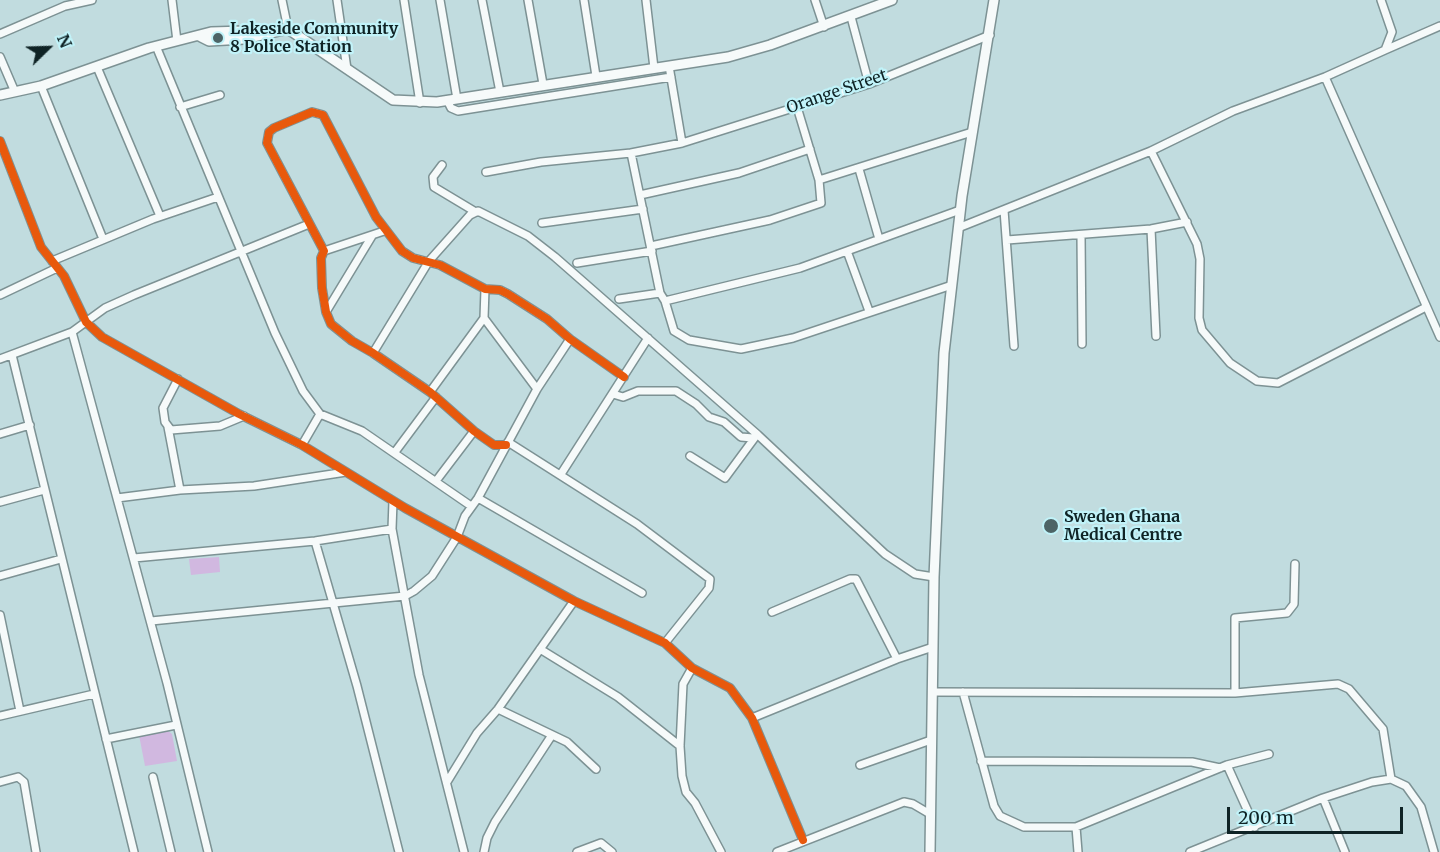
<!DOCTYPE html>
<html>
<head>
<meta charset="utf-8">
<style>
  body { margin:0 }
  #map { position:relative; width:1440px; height:852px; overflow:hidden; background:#c1dcdf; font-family:Merriweather,serif }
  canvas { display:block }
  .north { position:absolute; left:18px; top:18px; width:60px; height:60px; -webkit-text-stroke:4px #c1f3f9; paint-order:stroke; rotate:67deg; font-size:16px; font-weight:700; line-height:24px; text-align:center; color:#0f2325 }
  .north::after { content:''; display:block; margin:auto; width:21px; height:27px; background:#0f2325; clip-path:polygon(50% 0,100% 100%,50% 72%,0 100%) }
  .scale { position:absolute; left:1227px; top:807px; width:176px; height:27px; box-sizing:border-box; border:3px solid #0f2325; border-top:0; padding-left:8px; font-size:18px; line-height:21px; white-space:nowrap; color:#0f2325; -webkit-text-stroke:4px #c1f3f9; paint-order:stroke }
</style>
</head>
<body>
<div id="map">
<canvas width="1440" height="852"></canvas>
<div class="north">N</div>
<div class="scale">200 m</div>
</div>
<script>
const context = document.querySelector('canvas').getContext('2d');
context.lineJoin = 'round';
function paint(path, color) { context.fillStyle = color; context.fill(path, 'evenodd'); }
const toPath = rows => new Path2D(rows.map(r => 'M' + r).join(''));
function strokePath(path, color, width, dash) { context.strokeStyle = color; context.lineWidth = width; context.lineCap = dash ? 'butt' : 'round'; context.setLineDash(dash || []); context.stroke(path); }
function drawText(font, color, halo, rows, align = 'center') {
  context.font = font + ' Merriweather,serif'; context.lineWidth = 4.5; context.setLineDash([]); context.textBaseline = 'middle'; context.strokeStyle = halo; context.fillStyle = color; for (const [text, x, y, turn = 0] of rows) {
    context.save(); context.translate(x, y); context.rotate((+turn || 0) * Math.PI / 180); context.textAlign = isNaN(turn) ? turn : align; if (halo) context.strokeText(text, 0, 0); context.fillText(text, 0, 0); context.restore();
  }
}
const green = toPath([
  [219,557,220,572,191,575,189,559],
  [168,731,172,734,177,761,145,766,139,735]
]);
const street = toPath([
  [172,0,177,41],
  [282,0,288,29],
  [337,0,347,69],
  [404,0,420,103],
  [440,0,457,99],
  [482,0,500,92],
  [528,0,543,84],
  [584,0,596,76],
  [646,0,654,68],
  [815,0,824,27],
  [851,17,869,84],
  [0,34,65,6,92,0],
  [156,46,275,333,303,391,320,414,362,431,471,506],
  [1385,50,1440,26],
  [0,57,15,92],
  [669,66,682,143],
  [97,67,160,216],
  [1325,77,1440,337],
  [41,86,103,239],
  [447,100,451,108,458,111,671,77],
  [180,107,220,95],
  [797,107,819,180],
  [0,141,41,247,64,276,86,322,102,337,239,414,302,445,405,508,574,601,665,643,692,668,730,688,752,718,803,840],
  [1151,151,1197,244,1200,259,1199,318,1202,330,1230,363,1257,381,1278,383,1426,307],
  [631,153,660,293,665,301,800,268,960,210],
  [442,165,433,177,434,187,474,211],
  [859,169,879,239],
  [486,172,541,162,631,153,682,143,869,84,990,35],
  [640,195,739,173,810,149],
  [1004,210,1014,346],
  [542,223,643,209],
  [958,228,1151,151,1233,111,1325,77,1385,50,1392,32,1381,0],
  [1151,229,1156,336],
  [1081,235,1082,344],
  [1007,240,1151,229,1187,222],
  [651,246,770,220,821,203,819,180,972,132],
  [324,251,384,231],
  [847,251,869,311],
  [52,261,153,219,218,197],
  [577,263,652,251],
  [0,295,57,268],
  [619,299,660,293],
  [665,301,674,331,689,340,741,349,793,338,952,285],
  [326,312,372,236],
  [484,318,537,389],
  [72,332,167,683,208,852],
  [373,353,429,261,470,215,478,211,528,236,555,257,758,435,885,554,915,574,934,577],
  [12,355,134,852],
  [0,359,72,332,105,308,134,295,309,224],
  [178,379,163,408,165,422,171,430,220,426,244,416],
  [430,392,484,318,485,289],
  [613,394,623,397,638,391,676,391,696,404,709,417,724,422,741,437,753,438],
  [168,427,180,490],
  [0,434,30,425],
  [508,442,637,524,710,579,709,588,665,643],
  [302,445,320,414],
  [506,445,494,445,474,431,430,392,373,353,352,341,331,324,326,312,322,288,321,258,324,251,267,143,269,132,274,128,312,112,323,115,376,217,402,251,413,258,440,265,485,289,500,290,508,294,547,319,570,339,624,377],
  [395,452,436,397],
  [690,456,725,478,756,436],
  [561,474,648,338],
  [436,481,474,431],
  [117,498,180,490,254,486,346,472],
  [478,498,642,593],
  [393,501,392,529,419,675,464,852],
  [0,502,44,490],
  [315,541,357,686,399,852],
  [134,558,315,541,392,529],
  [0,576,61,559],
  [772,612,850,579,856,579,897,659],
  [0,615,20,711],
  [151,621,405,596,414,591,432,576,457,537,465,516,478,498,537,389,570,339],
  [540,649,618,697,680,746],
  [692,668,683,684,680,746,682,776,686,792,695,803,721,852],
  [932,692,1235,693,1338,684,1349,689,1383,729,1391,779],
  [963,692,994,806,1000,816,1024,827,1076,827,1227,765,1269,754],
  [1235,693,1235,618,1287,613,1294,604,1295,564],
  [498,709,567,742,596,769],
  [0,716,94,694],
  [752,718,897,659,933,647],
  [106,739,176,725],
  [981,761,1192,762,1220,768],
  [860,765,931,740],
  [1227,765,1255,827],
  [153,777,171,852],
  [0,782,18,777,24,782,36,852],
  [447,782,477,733,498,709,574,601],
  [1323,798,1345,852],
  [1076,827,1078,852],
  [484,852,487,838,495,822,552,735],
  [577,852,601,843,612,852],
  [777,852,904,802,913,804,930,814],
  [1190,852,1323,798,1372,782,1391,779,1406,786,1421,807,1434,852]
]);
const secondary = toPath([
  [201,37,209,41,244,39,288,29,393,100,437,102,728,57,770,45,892,0],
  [0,95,41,86,149,48,211,32,245,31,251,35],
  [930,852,934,577,944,353,962,196,994,0]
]);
const cycleway = toPath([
  [0,141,41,247,64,276,86,322,102,337,239,414,302,445,405,508,574,601,665,643,692,668,730,688,752,718,803,840],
  [506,445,494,445,474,431,430,392,373,353,352,341,331,324,326,312,322,288,321,258,324,251,267,143,269,132,274,128,312,112,323,115,376,217,402,251,413,258,440,265,485,289,500,290,508,294,547,319,570,339,624,377]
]);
const markers = [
  [218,38,6,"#4d6466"],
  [1051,526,8,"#4d6466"]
];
const poiNames = [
  ["Lakeside Community",230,29],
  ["8 Police Station",230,47],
  ["Sweden Ghana",1064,517],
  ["Medical Centre",1064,535]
];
const streetNames = [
  ["Orange Street",837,92,-19]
];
paint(green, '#d1b8e0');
strokePath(street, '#7d9294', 10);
strokePath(secondary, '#7d9294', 12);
strokePath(street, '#f6fafa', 7);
strokePath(secondary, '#f6fafa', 9);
strokePath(cycleway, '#e8590c', 8);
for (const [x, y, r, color] of markers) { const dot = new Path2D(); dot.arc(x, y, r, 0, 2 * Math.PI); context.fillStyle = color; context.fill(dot); strokePath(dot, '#c1f3f9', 2); }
drawText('bold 16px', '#0f2325', '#c1f3f9', poiNames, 'left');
drawText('16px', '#0f2325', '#c1f3f9', streetNames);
</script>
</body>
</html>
